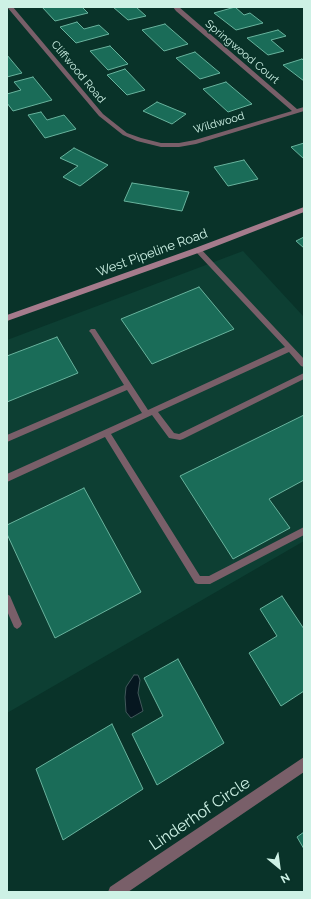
<!DOCTYPE html>
<html>
<head>
<meta charset="utf-8">
<style>
  body { margin:0 }
  #map { position:relative; width:311px; height:899px; overflow:hidden; background:#093329; font-family:Raleway,sans-serif }
  canvas { display:block }
  .frame { position:absolute; inset:0; border:8px solid #cdf1e5; pointer-events:none }
  .north { position:absolute; left:259px; top:847px; width:40px; height:40px; -webkit-text-stroke:3px #093329; paint-order:stroke; rotate:151deg; font-size:11px; font-weight:700; line-height:16px; text-align:center; color:#cdf1e5 }
  .north::after { content:''; display:block; margin:auto; width:14px; height:18px; background:#cdf1e5; clip-path:polygon(50% 0,100% 100%,50% 72%,0 100%) }
</style>
</head>
<body>
<div id="map">
<canvas width="311" height="899"></canvas>
<div class="frame"></div>
<div class="north">N</div>
</div>
<script>
const context = document.querySelector('canvas').getContext('2d');
context.lineJoin = 'round';
function paint(path, color) { context.fillStyle = color; context.fill(path, 'evenodd'); }
const toPath = rows => new Path2D(rows.map(r => 'M' + r).join(''));
function strokePath(path, color, width, dash) { context.strokeStyle = color; context.lineWidth = width; context.lineCap = dash ? 'butt' : 'round'; context.setLineDash(dash || []); context.stroke(path); }
function drawText(font, color, halo, rows, align = 'center') {
  context.font = font + ' Raleway,sans-serif'; context.lineWidth = 3.5; context.setLineDash([]); context.textBaseline = 'middle'; context.strokeStyle = halo; context.fillStyle = color; for (const [text, x, y, turn = 0] of rows) {
    context.save(); context.translate(x, y); context.rotate((+turn || 0) * Math.PI / 180); context.textAlign = isNaN(turn) ? turn : align; if (halo) context.strokeText(text, 0, 0); context.fillText(text, 0, 0); context.restore();
  }
}
const built = toPath([
  [243,251,304,317,304,541,7,713,7,340]
]);
const water = toPath([
  [134,675,138,675,140,680,138,693,143,711,131,718,126,712,125,697,126,687,134,675]
]);
const building = toPath([
  [42,7,82,7,88,13,55,21,42,7],
  [113,7,136,7,146,16,128,20,113,7],
  [235,7,244,15,250,13,263,23,236,30,214,13,235,7],
  [77,22,84,29,99,25,109,34,76,43,60,27,77,22],
  [165,24,188,44,164,51,142,30,165,24],
  [278,30,286,36,271,40,284,51,268,55,247,38,278,30],
  [110,46,128,64,108,70,90,51,110,46],
  [195,52,220,73,200,79,176,58,195,52],
  [7,55,22,73,7,77,7,55],
  [302,59,304,61,304,81,283,65,302,59],
  [125,69,145,90,127,95,107,75,125,69],
  [33,77,52,100,13,111,7,103,7,94,21,90,14,82,33,77],
  [226,82,252,104,228,112,203,89,226,82],
  [157,102,186,114,172,124,143,111,157,102],
  [41,112,47,120,64,115,76,129,45,138,28,115,41,112],
  [304,143,304,159,291,147,304,143],
  [74,148,108,165,80,186,63,177,78,166,60,158,74,148],
  [244,160,258,179,228,186,214,167,244,160],
  [132,183,189,192,182,211,124,201,132,183],
  [304,237,304,248,296,241,304,237],
  [199,287,234,329,152,364,121,319,199,287],
  [57,337,78,373,7,402,7,356,57,337],
  [304,415,304,480,269,499,290,528,233,559,180,476,304,415],
  [84,488,141,592,55,638,7,534,7,525,84,488],
  [282,596,304,629,304,691,281,706,249,653,277,636,260,609,282,596],
  [178,659,224,743,157,785,132,734,163,716,144,678,178,659],
  [112,724,143,789,63,840,36,769,112,724],
  [304,832,304,849,297,837,304,832]
]);
const lane = toPath([
  [196,248,200,248,304,359,304,367,301,366,289,352,158,412,174,433,179,434,304,373,304,379,183,439,180,440,169,438,152,415,111,434,200,576,209,576,304,527,304,535,210,584,198,584,195,583,105,437,7,482,7,474,142,413,127,390,7,442,7,435,124,385,91,333,89,331,91,329,95,329,148,410,285,347,196,252,196,248],
  [7,594,10,596,22,624,20,627,17,629,14,627,7,611,7,594]
]);
const street = toPath([
  [7,7,13,7,103,114,127,133,141,138,161,143,179,143,195,140,292,111,176,11,173,7,179,7,297,109,304,107,304,111,196,144,179,147,161,147,137,141,123,135,99,116,7,7],
  [304,757,304,772,128,892,108,892,110,887,304,757]
]);
const secondary = toPath([
  [304,207,304,212,201,252,7,321,7,315,195,248,304,207]
]);
const farStreetnames = [
  ["Springwood Court",242,52,40],
  ["Cliffwood Road",78,72,50],
  ["Wildwood",219,123,-16]
];
const streetNames = [
  ["West Pipeline Road",152,253,-20]
];
const nearStreetnames = [
  ["Linderhof Circle",200,814,-34]
];
paint(built, '#0d3f33');
paint(water, '#061720');
strokePath(water, '#42585b', 1);
paint(building, '#1a6c58');
strokePath(building, '#68b39d', 1);
paint(lane, '#795f69');
paint(street, '#795f69');
paint(secondary, '#a57b8c');
drawText('11px', '#cdf1e5', '#093329', farStreetnames);
drawText('13px', '#cdf1e5', '#093329', streetNames);
drawText('16px', '#cdf1e5', '#093329', nearStreetnames);
</script>
</body>
</html>
